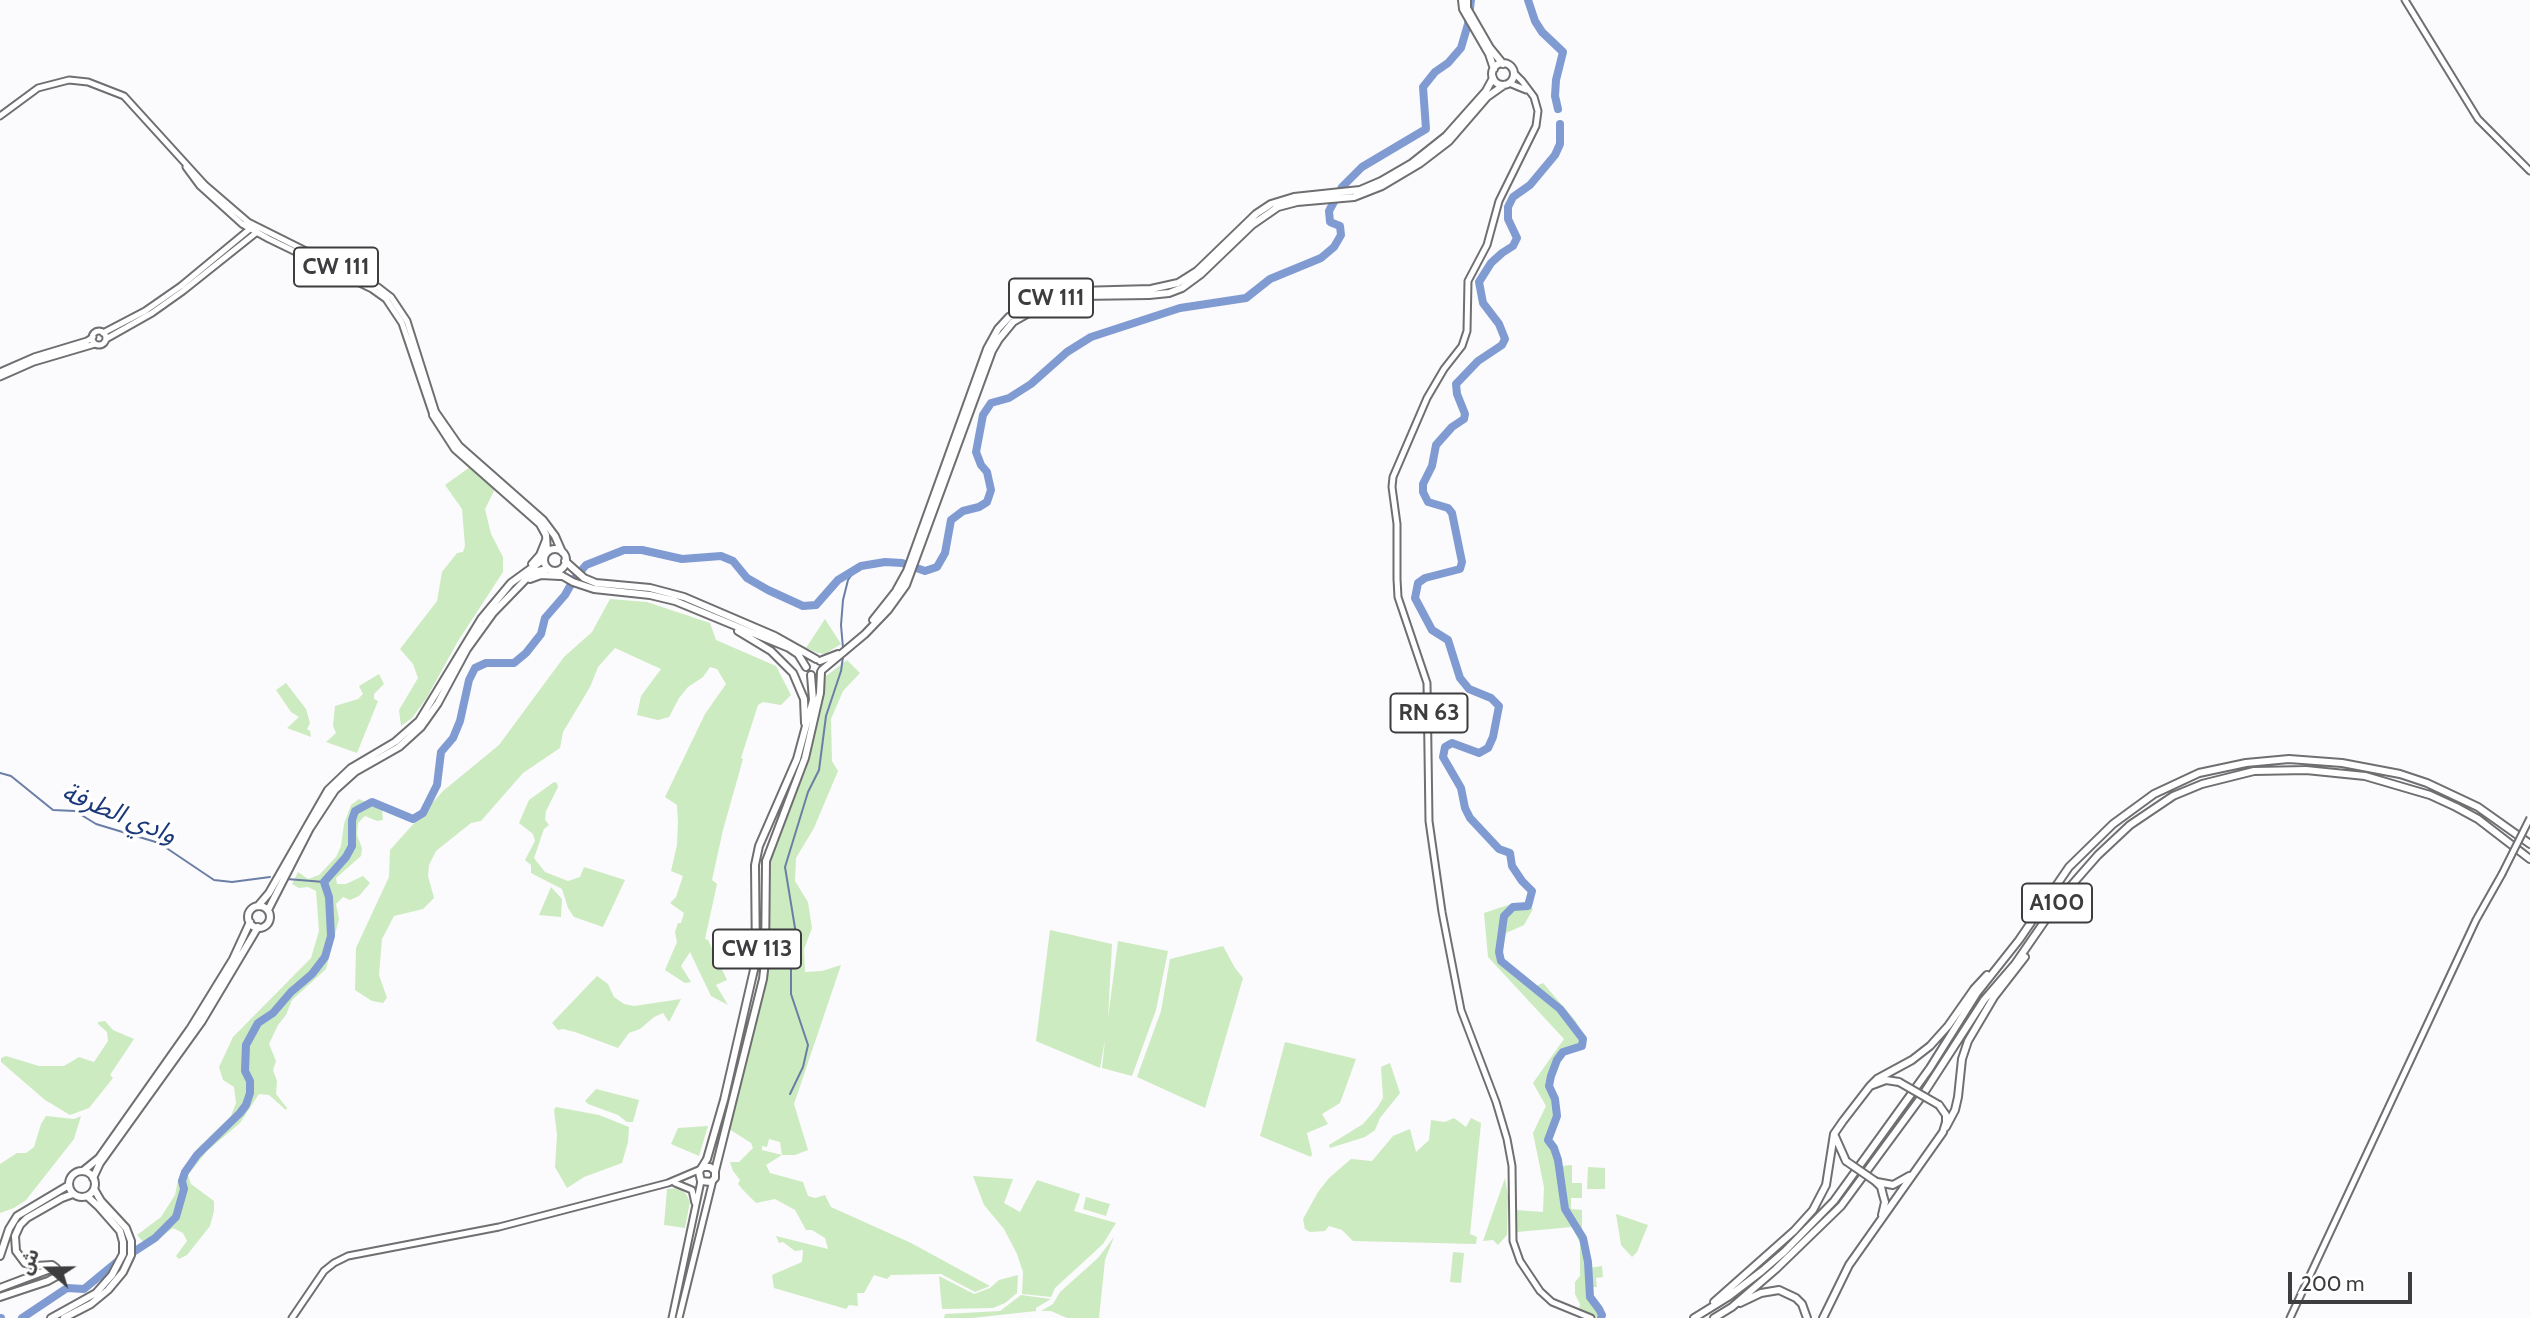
<!DOCTYPE html>
<html>
<head>
<meta charset="utf-8">
<style>
  body { margin:0 }
  #map { position:relative; width:2530px; height:1318px; overflow:hidden; background:#fbfafd; font-family:Cabin,"Noto Sans Arabic",sans-serif }
  canvas { display:block }
  .north { position:absolute; left:14px; top:1234px; width:70px; height:70px; -webkit-text-stroke:5px #fff; paint-order:stroke; rotate:290deg; font-size:19px; font-weight:700; line-height:28px; text-align:center; color:#3d3c3e }
  .north::after { content:''; display:block; margin:auto; width:24px; height:32px; background:#3d3c3e; clip-path:polygon(50% 0,100% 100%,50% 72%,0 100%) }
  .scale { position:absolute; left:2288px; top:1272px; width:124px; height:32px; box-sizing:border-box; border:4px solid #3d3c3e; border-top:0; padding-left:9px; font-size:21px; line-height:24px; white-space:nowrap; color:#3d3c3e; -webkit-text-stroke:5px #fff; paint-order:stroke }
</style>
</head>
<body>
<div id="map">
<canvas width="2530" height="1318"></canvas>
<div class="north">ش</div>
<div class="scale">200 m</div>
</div>
<script>
const context = document.querySelector('canvas').getContext('2d');
context.lineJoin = 'round';
function paint(path, color) { context.fillStyle = color; context.fill(path, 'evenodd'); }
const toPath = rows => new Path2D(rows.map(r => 'M' + r).join(''));
function strokePath(path, color, width, dash) { context.strokeStyle = color; context.lineWidth = width; context.lineCap = dash ? 'butt' : 'round'; context.setLineDash(dash || []); context.stroke(path); }
function drawText(font, color, halo, rows, align = 'center') {
  context.font = font + ' Cabin,"Noto Sans Arabic",sans-serif'; context.lineWidth = 7; context.setLineDash([]); context.textBaseline = 'middle'; context.strokeStyle = halo; context.fillStyle = color; for (const [text, x, y, turn = 0] of rows) {
    context.save(); context.translate(x, y); context.rotate((+turn || 0) * Math.PI / 180); context.textAlign = isNaN(turn) ? turn : align; if (halo) context.strokeText(text, 0, 0); context.fillText(text, 0, 0); context.restore();
  }
}
const green = toPath([
  [470,467,495,489,485,509,491,534,503,557,503,572,458,641,426,699,412,718,401,726,399,710,418,678,413,664,400,649,437,601,442,572,457,553,463,552,465,546,462,509,445,485],
  [610,599,647,602,710,623,716,640,776,666,791,695,781,705,763,702,758,705,741,758,743,759,723,830,712,880,717,884,705,939,708,940,727,980,716,985,728,1005,711,996,690,952,681,966,691,982,685,983,665,970,677,942,675,932,678,923,681,923,684,913,670,903,676,897,683,876,671,871,677,845,678,822,677,805,665,797,705,714,726,684,717,669,710,667,703,677,688,687,679,698,669,717,658,720,637,715,641,696,661,669,615,648,598,667,590,687,563,732,560,748,523,773,481,821,471,823,436,851,429,865,428,876,434,898,423,909,394,916,382,939,379,975,387,998,383,1003,372,1001,355,990,356,948,389,877,390,850,443,791,499,745,564,657,592,632],
  [825,619,841,644,825,654,818,653,806,648],
  [847,660,860,673,843,691,831,719,832,761,838,771,814,828,796,858,795,881,808,902,812,928,804,949,805,972,822,971,841,965,794,1104,808,1150,795,1155,782,1155,766,1165,770,1173,803,1182,808,1196,815,1198,825,1195,831,1207,911,1243,990,1286,975,1292,941,1274,891,1275,887,1279,874,1275,864,1293,857,1293,858,1306,849,1305,846,1309,774,1288,772,1275,802,1262,803,1250,795,1251,783,1242,779,1243,776,1236,828,1249,825,1238,812,1230,806,1230,795,1210,775,1199,756,1203,744,1191,738,1184,740,1180,733,1171,730,1162,739,1162,753,1148,751,1143,726,1127,763,979,766,978,768,861,806,770,826,676],
  [769,1139,780,1142,782,1155,762,1150,762,1146,767,1147],
  [379,674,384,684,374,694,374,699,378,701,357,753,326,742,336,733,333,726,335,706,358,699,363,694,359,686],
  [286,683,306,709,310,723,307,729,310,731,311,737,287,728,299,717,291,712,276,690],
  [554,782,557,783,558,787,546,811,545,820,549,825,544,829,534,858,545,872,568,881,580,877,584,867,625,880,603,927,574,917,568,908,562,889,531,873,531,865,525,860,535,841,533,834,519,823,529,800],
  [359,799,382,810,383,820,377,821,365,816,358,823,357,835,362,848,361,856,336,878,337,884,346,884,363,876,370,883,359,896,350,900,343,897,336,904,339,919,326,969,292,1000,286,1015,278,1025,269,1044,276,1061,273,1070,277,1081,276,1094,287,1108,286,1110,269,1095,259,1094,240,1123,207,1151,188,1175,191,1184,214,1201,214,1211,210,1226,187,1255,179,1259,176,1256,187,1241,183,1233,173,1228,148,1247,137,1235,161,1217,175,1195,178,1180,196,1150,231,1116,236,1103,234,1087,223,1080,219,1067,233,1037,311,958,319,931,316,891,308,887,299,888,292,884,298,872,308,879,319,875,336,857,341,846,344,824,351,805],
  [551,887,562,899,561,917,539,915],
  [1511,904,1525,904,1533,909,1524,925,1506,933,1502,953,1503,961,1536,986,1543,983,1575,1020,1584,1035,1582,1046,1563,1052,1557,1060,1551,1075,1549,1086,1555,1099,1557,1116,1548,1140,1554,1148,1558,1160,1565,1209,1583,1238,1586,1286,1590,1302,1597,1309,1599,1318,1579,1312,1580,1304,1575,1294,1575,1282,1580,1276,1580,1243,1572,1227,1517,1232,1516,1210,1543,1212,1544,1187,1533,1133,1546,1106,1533,1083,1564,1039,1488,957,1484,913],
  [1050,930,1112,944,1108,1018,1118,941,1168,951,1156,1010,1132,1076,1102,1068,1105,1040,1100,1068,1036,1041],
  [1223,946,1235,968,1243,978,1205,1108,1137,1077,1161,1011,1170,959],
  [597,976,608,984,614,997,624,1004,634,1006,681,999,669,1022,663,1013,654,1017,640,1029,629,1033,618,1048,575,1032,563,1029,558,1030,552,1023],
  [105,1021,113,1030,134,1039,110,1075,113,1078,89,1108,70,1115,45,1100,1,1062,1,1058,6,1056,39,1066,64,1066,79,1057,94,1062,108,1041,107,1032,98,1024,98,1022],
  [1285,1042,1356,1059,1340,1103,1322,1114,1328,1124,1307,1133,1312,1154,1311,1157,1260,1136],
  [1390,1063,1400,1093,1380,1118,1375,1130,1365,1137,1330,1148,1329,1145,1363,1124,1377,1108,1383,1098,1381,1067],
  [596,1089,639,1100,633,1122,627,1122,618,1115,588,1104,585,1101],
  [556,1107,599,1115,629,1127,628,1142,622,1163,584,1177,567,1188,555,1167,557,1135,554,1110],
  [46,1116,74,1119,81,1116,74,1139,26,1200,14,1208,0,1213,0,1164,17,1153,26,1153,34,1147,41,1124],
  [1454,1118,1466,1127,1471,1118,1481,1123,1470,1234,1477,1237,1476,1244,1353,1241,1342,1230,1329,1226,1325,1231,1310,1232,1305,1229,1303,1219,1318,1192,1329,1178,1351,1159,1372,1161,1393,1136,1410,1129,1416,1152,1429,1140,1431,1120,1445,1122],
  [708,1126,699,1156,671,1144,678,1128],
  [1572,1165,1572,1183,1582,1183,1582,1198,1571,1198,1571,1209,1582,1210,1582,1233,1564,1201,1561,1166],
  [1588,1167,1605,1168,1605,1189,1587,1189],
  [973,1176,1013,1179,1004,1203,1020,1212,1037,1180,1080,1194,1074,1211,1116,1223,1103,1244,1055,1288,1051,1297,1022,1294,1023,1272,1017,1254,1004,1229,984,1205],
  [1505,1178,1508,1196,1507,1235,1498,1245,1493,1240,1483,1241],
  [679,1188,686,1194,690,1202,685,1228,664,1225,667,1189],
  [1086,1197,1110,1204,1106,1216,1083,1209],
  [1616,1214,1648,1225,1637,1252,1632,1257,1621,1245],
  [1114,1237,1105,1260,1099,1318,1067,1318,1051,1311,1041,1311,1053,1304,1060,1292,1098,1258],
  [1453,1252,1464,1253,1461,1283,1450,1282],
  [1602,1266,1603,1277,1596,1278,1597,1287,1590,1287,1589,1268],
  [1018,1275,1017,1293,1005,1303,993,1308,942,1309,939,1276,974,1294,990,1288,999,1280],
  [1021,1295,1051,1299,1036,1308,1036,1311,972,1318,944,1318,945,1314,1000,1311]
]);
const stream = toPath([
  [843,648,841,625,843,600,848,580,853,573],
  [0,773,11,776,53,810,75,811,96,824,159,843,214,880,232,882,270,877],
  [287,879,324,882],
  [790,1094,803,1067,808,1045,791,994,791,960,795,928,785,867,808,792,819,770,826,716,841,671,843,657]
]);
const river = toPath([
  [1528,0,1535,21,1542,32,1563,52,1556,80,1555,96,1558,109],
  [1560,124,1560,144,1555,155,1530,185,1513,197,1508,207,1508,219,1517,238,1513,246,1502,253,1491,263,1479,282,1483,303,1499,324,1505,339,1502,345,1478,361,1456,384,1457,394,1465,414,1464,419,1452,427,1436,445,1432,466,1423,484,1423,492,1428,502,1448,508,1452,513,1462,562,1460,569,1425,578,1418,583,1415,598,1432,630,1448,640,1460,678,1469,689,1491,698,1499,706,1493,737,1488,748,1479,753,1452,743,1445,747,1443,757,1461,788,1465,808,1470,818,1499,849,1510,853,1512,866,1522,881,1532,891,1528,906,1513,907,1504,916,1499,952,1501,961,1560,1009,1583,1039,1582,1046,1563,1052,1557,1060,1551,1076,1549,1086,1555,1099,1557,1116,1548,1140,1554,1148,1558,1160,1565,1209,1583,1238,1588,1262,1590,1297,1599,1309,1602,1315,1601,1318],
  [135,1251,155,1238,176,1217,184,1189,182,1181,185,1172,197,1155,240,1113,246,1105,250,1093,250,1081,245,1071,246,1045,258,1023,273,1013,291,992,312,974,325,957,331,936,329,897,324,882,346,857,352,846,352,820,355,811,372,802,413,819,423,813,437,785,441,752,453,738,460,721,469,680,475,668,486,663,514,663,526,653,541,634,545,618,565,595,574,579,586,565,624,550,642,550,682,559,721,556,733,561,747,578,768,590,803,606,816,605,838,580,861,566,885,562,902,563,925,571,937,567,945,553,951,520,963,511,979,507,987,502,991,490,987,472,981,465,976,452,983,415,991,403,1009,398,1031,384,1067,352,1091,337,1180,308,1246,298,1270,279,1321,258,1334,247,1341,235,1340,226,1330,222,1329,211,1342,187,1362,167,1426,129,1423,87,1435,72,1448,63,1461,48,1468,24,1471,0],
  [0,1318,1,1318],
  [22,1318,67,1288,84,1289,118,1261]
]);
const major = toPath([
  [2405,0,2478,119,2530,171],
  [1514,73,1522,81,1534,97,1538,111,1536,126,1499,201,1487,245,1468,281,1467,331,1462,346,1444,369,1427,398,1393,477,1392,487,1397,524,1397,579,1398,597,1427,683,1429,821,1442,912,1461,1010,1496,1102,1507,1139,1512,1166,1513,1241,1520,1261,1540,1291,1552,1302,1591,1318],
  [1509,83,1526,90],
  [0,116,38,88,69,80,88,82,124,96,205,185,248,222,378,287,391,297,407,321,436,413],
  [186,167,200,186,242,224,269,239,372,289,386,299,402,323,433,415],
  '92 338a7 7 0 1 1 14 0a7 7 0 1 1-14 0Z',
  [103,333,145,311,181,286,251,228],
  [106,339,152,313,183,291,257,232],
  [0,372,34,357,87,341,93,337],
  [0,377,34,362,95,344],
  [675,1183,692,1190,695,1203],
  [292,1318,324,1271,334,1263,348,1256,499,1227,668,1183,701,1169],
  [672,1318,701,1181],
  [679,1318,713,1180],
  [2290,1318,2476,920,2502,874]
]);
const highway = toPath([
  [1462,0,1463,9,1489,54,1494,69],
  [1467,0,1467,8,1475,22,1490,48,1503,64],
  '1492 74a11 11 0 1 1 22 0a11 11 0 1 1-22 0Z',
  [436,413,459,446,543,520,555,536,562,552],
  [433,415,455,449,540,524,546,535,547,552],
  '544 560a11 11 0 1 1 22 0a11 11 0 1 1-22 0Z',
  [565,561,584,578,596,583,650,588,684,597,775,636,816,659],
  [532,564,540,555,546,540],
  [554,571,573,582,594,589,650,595,675,601,789,648,798,654,806,667],
  [530,579,541,575,560,576],
  [873,620,896,591,907,571,987,349,998,329,1009,317,1031,305,1078,291,1151,289,1178,283,1197,271,1256,214,1271,204,1294,197,1360,190,1381,181,1412,163,1446,136,1486,91,1493,78],
  [738,631,771,651,793,673,804,699,805,723],
  [820,661,838,654],
  [822,670,865,634,888,610,906,585,992,351,999,339,1013,322,1034,310,1080,296,1149,295,1169,293,1182,288,1201,274,1252,225,1278,207,1297,202,1354,197,1382,186,1419,164,1449,141,1487,97,1504,85],
  [258,906,269,893,328,790,351,768,395,742,419,721,481,619,511,583,544,559],
  '248 917a11 11 0 1 1 22 0a11 11 0 1 1-22 0Z',
  [268,910,310,828,335,790,355,772,399,747,421,727,438,703,467,649,493,613,527,578,537,571,549,569],
  [1870,1086,1877,1079,1912,1060,1930,1046,1948,1026,1974,989,1987,975],
  [1946,1127,1955,1110,1958,1097,1962,1059,1968,1041,1994,997,2025,957],
  [1846,1161,1834,1134,1843,1121,1870,1086,1886,1080,1899,1082],
  [704,1167,710,1167,715,1171,715,1178,711,1182,701,1181,699,1172,707,1159,724,1100,756,961,755,865,759,846,797,759,813,700,811,675],
  [83,1171,99,1158,190,1029,233,959,250,922],
  [715,1171,763,979,765,962,766,861,805,758,820,693,821,672],
  '69 1184a13 13 0 1 1 26 0a13 13 0 1 1-26 0Z',
  [93,1178,100,1163,202,1021,258,927],
  [1875,1181,1881,1187,1883,1195,1885,1202,1882,1215],
  [1877,1182,1893,1185,1909,1176],
  [0,1256,9,1229,17,1216,69,1185],
  [56,1268,52,1265,36,1266,25,1263,16,1251,15,1236,20,1225,27,1218,62,1198,73,1194],
  [0,1288,53,1268,59,1272,57,1276,48,1281,0,1297],
  [1714,1302,1794,1231,1813,1210,1826,1185,1834,1134],
  [1740,1303,1761,1293,1779,1290,1796,1298,1802,1304,1807,1318],
  [51,1318,96,1293,112,1275,123,1254,123,1242,120,1231,98,1206,87,1196],
  [64,1318,91,1304,108,1290,123,1272,131,1255,131,1241,126,1228,101,1201,94,1189],
  [1694,1318,1728,1297,1762,1271,1784,1252,1834,1201,1930,1068,1977,993,2019,940,2069,867,2113,824,2154,794,2199,773,2246,763,2289,759,2342,763,2400,774,2427,783,2478,807,2530,844],
  [1714,1318,1732,1307,1776,1269,1841,1206,1922,1096,1984,1000,2015,964,2062,896,2098,855,2130,825,2173,796,2202,784,2254,771,2306,770,2365,776,2430,795,2456,807,2478,819,2530,859],
  [1823,1318,1849,1265,1943,1132,1946,1122,1946,1115,1939,1105]
]);
const majorBridge = toPath([
  [2502,874,2530,818]
]);
const highwayBridge = toPath([
  [1899,1082,1939,1105],
  [1846,1161,1875,1181]
]);
const shields = [
  [336,267,84],
  [1051,298,84],
  [1429,713,77],
  [2057,903,70],
  [757,949,88]
];
const shieldNames = [
  ["CW 111",336,267],
  ["CW 111",1051,298],
  ["RN 63",1429,713],
  ["A100",2057,903],
  ["CW 113",757,949]
];
const waterNames = [
  ["وادي الطرفة",119,814,22]
];
paint(green, '#cdebc0');
strokePath(stream, '#6b7ea6', 2);
strokePath(river, '#7f9bd2', 8);
strokePath(major, '#6f6f72', 9);
strokePath(highway, '#6f6f72', 10);
strokePath(major, '#fff', 5);
strokePath(highway, '#fff', 6);
strokePath(majorBridge, '#6f6f72', 9, []);
strokePath(highwayBridge, '#6f6f72', 10, []);
strokePath(majorBridge, '#fff', 5);
strokePath(highwayBridge, '#fff', 6);
for (const [x, y, w] of shields) { const box = new Path2D(); box.roundRect(x - w / 2, y - 19.5, w, 39, 5); context.fillStyle = '#fff'; context.fill(box); strokePath(box, '#3d3c3e', 2); }
drawText('bold 23px', '#3d3c3e', null, shieldNames);
drawText('italic 26px', '#1b397a', '#fff', waterNames);
</script>
</body>
</html>
